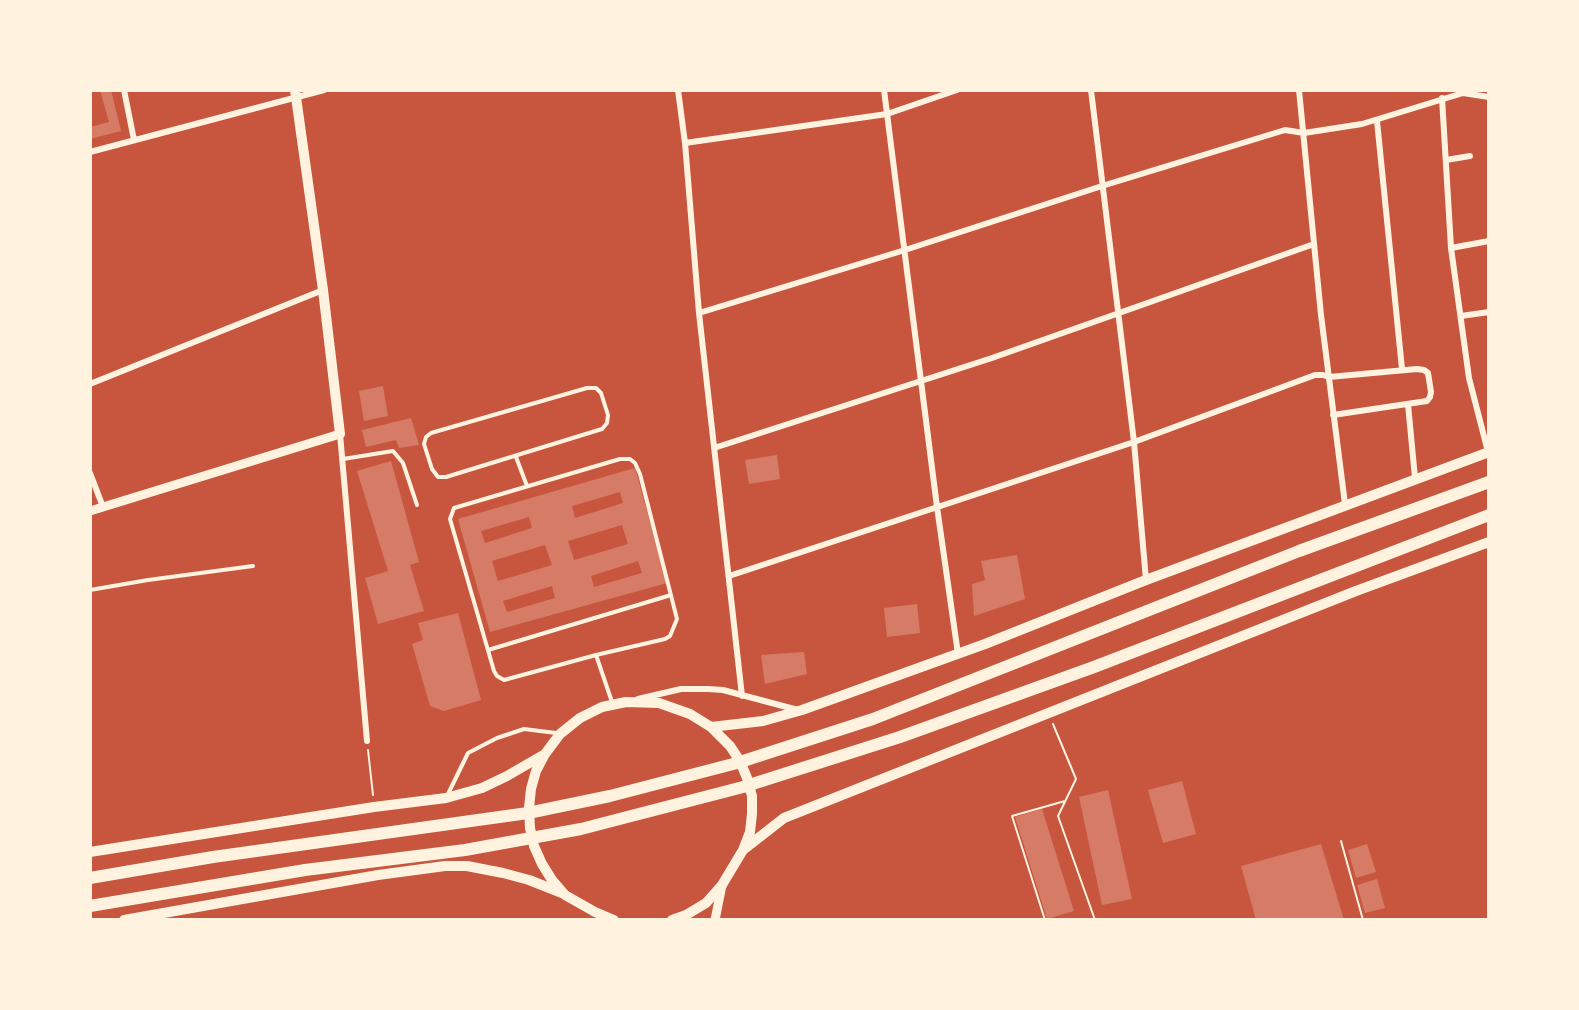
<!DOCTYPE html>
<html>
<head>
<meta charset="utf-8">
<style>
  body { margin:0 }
  #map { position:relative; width:1579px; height:1010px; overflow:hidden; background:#c8553d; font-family:Raleway,sans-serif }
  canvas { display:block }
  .frame { position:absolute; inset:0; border:92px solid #fff3e0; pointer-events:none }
</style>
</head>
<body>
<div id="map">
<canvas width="1579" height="1010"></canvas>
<div class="frame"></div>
</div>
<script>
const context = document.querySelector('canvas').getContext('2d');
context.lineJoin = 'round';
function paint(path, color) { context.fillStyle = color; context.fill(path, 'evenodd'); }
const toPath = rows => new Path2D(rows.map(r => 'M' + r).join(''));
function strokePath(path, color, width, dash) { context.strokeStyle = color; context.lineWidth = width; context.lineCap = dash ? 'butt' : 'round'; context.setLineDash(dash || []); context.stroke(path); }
const building = toPath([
  [100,90,111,90,121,131,90,139,90,127,109,122],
  [383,386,388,416,364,421,359,391],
  [411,418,419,445,399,448,396,440,366,447,362,430],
  [777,455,780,479,749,484,745,460],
  [391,461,419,562,410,565,424,611,378,624,365,578,388,571,357,471],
  [635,468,667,583,490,632,458,519],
  [620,492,623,503,575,518,572,506],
  [529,517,532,528,485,543,481,531],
  [622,525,628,544,574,560,568,541],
  [545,545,552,565,498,581,492,561],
  [638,561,642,573,594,587,591,576],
  [552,586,555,598,507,612,503,601],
  [1017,555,1025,599,974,616,972,584,985,580,981,561],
  [917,604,920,633,887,637,884,608],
  [458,613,481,700,444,711,430,706,412,644,423,640,418,623],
  [804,652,807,674,765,684,761,655],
  [1182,781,1196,834,1163,843,1148,790],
  [1108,790,1132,899,1102,905,1079,797],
  [1042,809,1074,911,1047,919,1015,817],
  [1321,844,1344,920,1256,920,1241,866],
  [1367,844,1376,872,1356,878,1348,850],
  [1377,879,1385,908,1365,913,1357,885]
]);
const path = toPath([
  [1053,724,1076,779,1058,816,1095,920],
  [368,750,373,795],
  [1341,841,1363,920],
  [1045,920,1012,816,1065,801]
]);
const service = toPath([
  [587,388,596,388,601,393,608,415,607,423,602,429,446,477,438,477,432,469,424,444,426,437,431,433,587,388],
  [516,457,527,486],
  [343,459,393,451,403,463,417,505],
  [90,590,148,580,253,566],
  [488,650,671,595],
  [596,655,665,639,670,636,677,619,640,474,635,463,630,459,620,459,454,508,450,519,494,671,497,676,504,680,596,655,612,702],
  [448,794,468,753,497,738,524,729,556,733]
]);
const minor = toPath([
  [124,90,134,140],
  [678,90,685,143,699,313,742,696],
  [884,90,937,507,958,654],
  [1091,90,1134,442,1146,580],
  [1299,90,1321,315,1345,504],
  [1442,98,1451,248,1469,378,1488,452],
  [1377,121,1402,369],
  [685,143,887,114,957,90],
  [90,152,324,90],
  [1446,160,1470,156],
  [1451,248,1489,241],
  [699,313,905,250,1102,186,1285,130,1304,133,1362,124,1463,93,1489,97],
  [1461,316,1489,312],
  [90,384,323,290],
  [1408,404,1415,478],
  [340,434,367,741],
  [714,448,992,358,1314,244],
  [90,473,103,507],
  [729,576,1134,442,1315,375,1323,375,1329,377,1417,369,1424,370,1428,373,1431,392,1430,397,1427,401,1333,415],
  [638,699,681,689,708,689,723,690,798,710]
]);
const tertiary = toPath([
  [90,511,340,434],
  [715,920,722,885]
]);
const secondary = toPath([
  [295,90,323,290,340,434],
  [711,727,763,721,802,710,985,644,1146,580,1489,452],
  [743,850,784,818,1356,591,1489,542],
  [90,852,374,807,446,798,482,788,507,776,545,754],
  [124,920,378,875,445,866,467,866,503,873,529,880,562,893],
  [614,920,595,912,565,895,552,880,542,864,534,846,530,828,529,808,531,789,536,771,545,754,560,734,580,718,602,707,626,702,659,703,690,714,711,727,730,746,740,761,747,778,752,796,752,814,750,832,743,850,722,885,706,903,686,915,672,920]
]);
const trunk = toPath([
  [90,878,213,857,528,813,610,796,737,763,873,719,1299,551,1489,482],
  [90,906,305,870,465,850,581,829,743,787,900,737,1094,667,1489,515]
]);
paint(building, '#d67c66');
strokePath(path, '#fff3e0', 2);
strokePath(service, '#fff3e0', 4);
strokePath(minor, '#fff3e0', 6);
strokePath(tertiary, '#fff3e0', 9);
strokePath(secondary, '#fff3e0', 10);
strokePath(trunk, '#fff3e0', 12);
</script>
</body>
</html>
